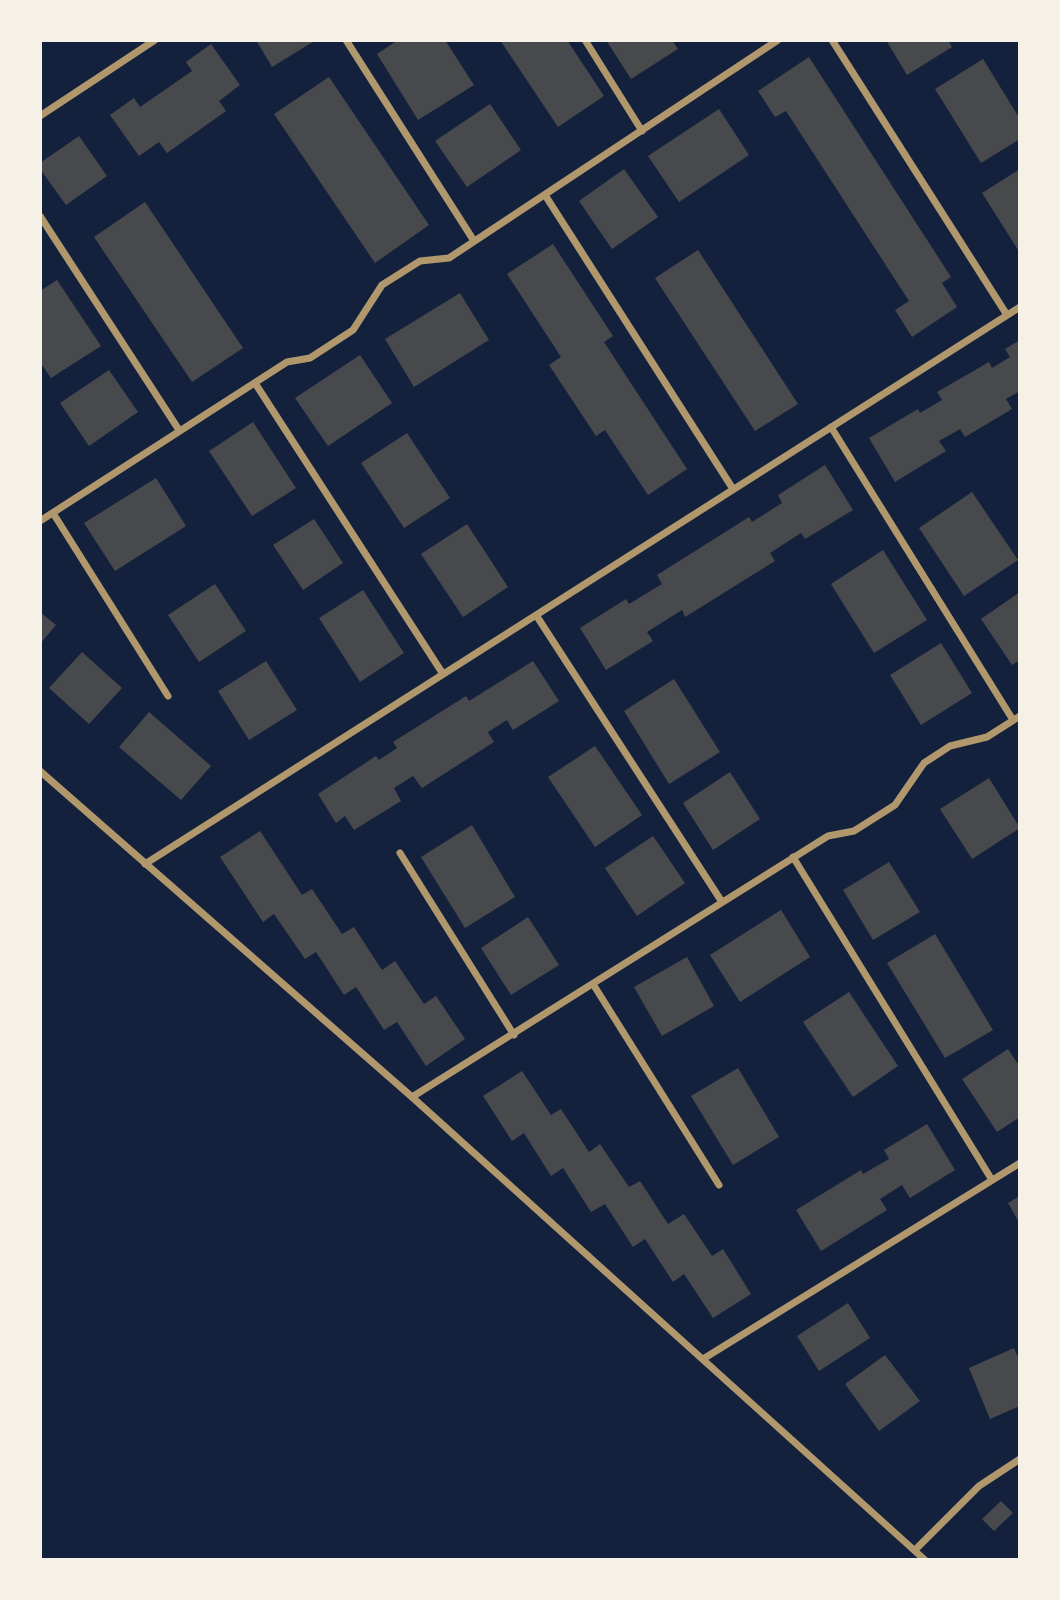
<!DOCTYPE html>
<html>
<head>
<meta charset="utf-8">
<style>
  body { margin:0 }
  #map { position:relative; width:1060px; height:1600px; overflow:hidden; background:#14213d; font-family:"Varela Round",sans-serif }
  canvas { display:block }
  .frame { position:absolute; inset:0; border:42px solid #f6f1e7; pointer-events:none }
</style>
</head>
<body>
<div id="map">
<canvas width="1060" height="1600"></canvas>
<div class="frame"></div>
</div>
<script>
const context = document.querySelector('canvas').getContext('2d');
context.lineJoin = 'round';
function paint(path, color) { context.fillStyle = color; context.fill(path, 'evenodd'); }
const toPath = rows => new Path2D(rows.map(r => 'M' + r).join(''));
function strokePath(path, color, width, dash) { context.strokeStyle = color; context.lineWidth = width; context.lineCap = dash ? 'butt' : 'round'; context.setLineDash(dash || []); context.stroke(path); }
const building = toPath([
  [256,40,316,40,272,67],
  [398,40,445,40,474,85,418,120,377,54],
  [500,40,567,40,604,96,558,127],
  [606,40,672,40,678,49,631,79],
  [886,40,948,40,952,47,907,75],
  [211,44,240,85,219,101,226,111,167,153,159,142,139,156,110,115,134,98,140,107,192,71,186,62],
  [809,57,951,277,942,283,957,307,912,337,895,310,909,301,786,111,775,117,758,91],
  [983,59,1020,119,1020,139,981,163,935,89],
  [329,77,429,225,375,263,274,114],
  [490,104,521,150,467,187,435,141],
  [719,109,749,155,679,202,648,156],
  [79,136,107,176,66,205,40,169,40,163],
  [624,169,658,217,612,249,579,201],
  [1020,169,1020,253,982,193],
  [145,202,243,348,192,382,94,237],
  [553,244,613,336,604,342,687,469,648,495,605,430,596,436,549,365,561,357,507,274],
  [698,250,798,404,755,431,655,278],
  [57,280,101,346,51,378,40,362,40,291],
  [460,293,489,340,414,387,385,339],
  [1020,340,1020,391,1006,399,1012,409,965,437,960,429,939,441,946,451,895,482,869,438,918,409,920,413,942,400,937,392,989,362,992,368,1010,357,1005,349],
  [360,355,392,403,328,446,295,398],
  [109,370,138,412,89,446,60,403],
  [253,422,296,488,252,516,209,451],
  [407,433,450,498,404,528,361,463],
  [825,465,853,510,805,539,801,533,770,553,775,561,685,617,682,610,647,632,653,641,606,670,580,628,626,599,629,604,662,584,657,575,749,517,752,522,782,503,778,495],
  [156,478,186,526,115,571,84,523],
  [972,492,1018,560,964,596,919,528],
  [314,519,343,563,303,590,273,545],
  [467,524,508,587,463,617,421,554],
  [883,550,927,620,874,653,831,584],
  [215,584,246,631,199,662,168,615],
  [363,590,404,653,360,682,319,618],
  [1020,592,1020,660,1012,665,981,619],
  [40,612,56,625,40,644],
  [941,643,972,693,921,725,890,675],
  [82,652,122,688,89,724,49,688],
  [266,661,297,710,249,740,218,691],
  [533,661,559,701,513,730,507,720,488,732,494,742,422,788,413,776,394,788,401,801,354,830,345,816,336,823,318,794,376,756,379,760,397,748,393,742,466,696,469,701],
  [674,679,720,752,669,784,624,711],
  [149,712,211,766,181,800,119,747],
  [595,746,642,815,595,847,548,777],
  [730,772,760,819,713,850,683,803],
  [989,778,1020,828,972,859,940,809],
  [472,825,515,897,465,928,421,857],
  [260,831,302,895,312,889,342,934,354,927,382,970,395,961,424,1004,436,996,465,1039,426,1066,397,1022,384,1030,356,987,344,995,316,952,305,959,274,914,263,922,220,857],
  [653,836,685,883,637,916,605,868],
  [889,862,920,912,873,940,843,890],
  [781,910,810,957,740,1002,710,955],
  [528,917,559,965,511,995,481,948],
  [935,934,993,1030,945,1058,887,963],
  [687,957,714,1006,662,1036,634,987],
  [849,992,898,1066,853,1097,803,1022],
  [1008,1049,1020,1067,1020,1117,997,1132,962,1079],
  [738,1068,779,1137,733,1165,691,1096],
  [522,1071,551,1115,561,1109,589,1152,600,1144,629,1187,640,1181,668,1224,684,1214,712,1256,723,1249,751,1294,713,1318,684,1274,673,1282,645,1239,633,1247,605,1204,591,1212,563,1168,551,1176,524,1133,512,1141,483,1096],
  [927,1124,955,1170,910,1198,902,1185,880,1199,887,1210,821,1251,796,1210,861,1170,863,1174,889,1159,884,1150],
  [1020,1196,1020,1224,1008,1203],
  [848,1303,870,1338,819,1371,797,1336],
  [1014,1348,1020,1362,1020,1406,990,1419,969,1368],
  [885,1355,920,1401,879,1431,845,1384],
  [1001,1501,1013,1513,994,1531,982,1519]
]);
const minor = toPath([
  [346,40,474,241],
  [585,40,642,131],
  [832,40,1007,315],
  [40,116,155,40],
  [545,195,733,489],
  [40,216,179,430],
  [255,383,443,674],
  [831,427,1013,720],
  [53,513,168,696],
  [40,521,287,362,310,358,353,330,382,285,420,261,449,258,778,40],
  [536,615,722,902],
  [40,771,412,1097,925,1560],
  [400,853,514,1035],
  [793,857,992,1180],
  [145,864,1020,307],
  [593,984,719,1185],
  [412,1097,828,836,854,831,895,805,924,763,950,746,987,737,1020,716],
  [703,1359,1020,1163],
  [915,1550,979,1486,1020,1459]
]);
paint(building, '#48494c');
strokePath(minor, '#b1986c', 7);
</script>
</body>
</html>
